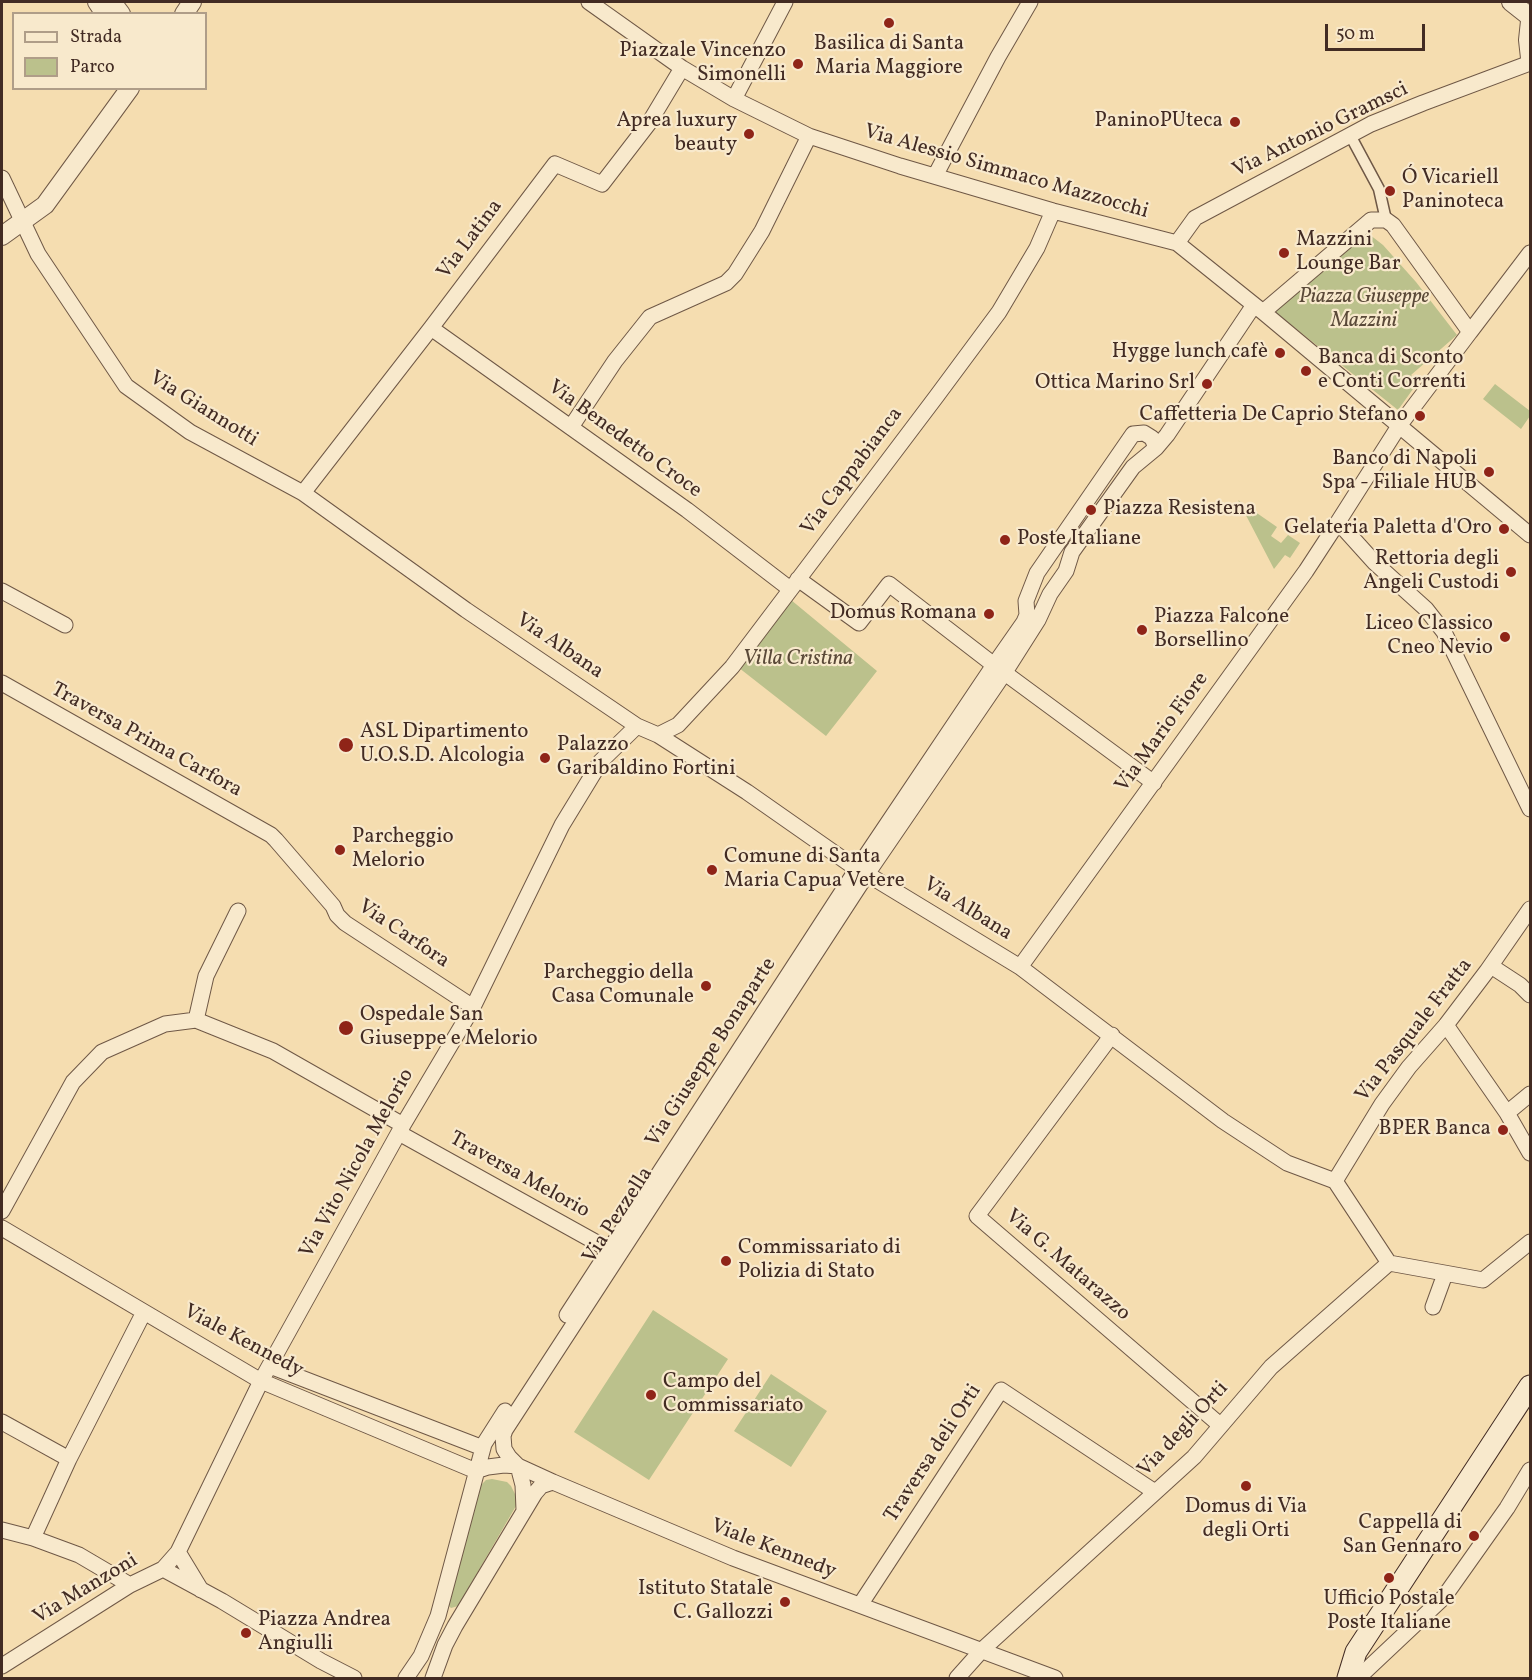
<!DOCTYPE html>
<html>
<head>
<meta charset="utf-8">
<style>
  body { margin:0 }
  #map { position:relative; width:1532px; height:1680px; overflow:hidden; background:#f5ddb0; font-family:Vollkorn,serif }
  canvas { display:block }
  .frame { position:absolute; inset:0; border:3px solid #422b23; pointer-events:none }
  .legend { position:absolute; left:12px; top:12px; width:195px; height:78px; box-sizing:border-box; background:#f8e9cc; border:2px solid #af9d88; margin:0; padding:8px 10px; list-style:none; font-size:18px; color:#422b23 }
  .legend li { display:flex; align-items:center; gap:12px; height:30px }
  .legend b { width:30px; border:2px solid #af9d88 }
  .scale { position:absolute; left:1325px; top:24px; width:100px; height:27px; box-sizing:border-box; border:3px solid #422b23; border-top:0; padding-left:8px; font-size:18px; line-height:21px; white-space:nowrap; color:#422b23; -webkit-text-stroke:4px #f8e9cc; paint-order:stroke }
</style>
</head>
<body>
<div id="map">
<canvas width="1532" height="1680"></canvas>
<div class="frame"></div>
<ul class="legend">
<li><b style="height:8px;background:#f8e9cc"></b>Strada</li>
<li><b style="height:16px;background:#bbc18c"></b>Parco</li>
</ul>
<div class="scale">50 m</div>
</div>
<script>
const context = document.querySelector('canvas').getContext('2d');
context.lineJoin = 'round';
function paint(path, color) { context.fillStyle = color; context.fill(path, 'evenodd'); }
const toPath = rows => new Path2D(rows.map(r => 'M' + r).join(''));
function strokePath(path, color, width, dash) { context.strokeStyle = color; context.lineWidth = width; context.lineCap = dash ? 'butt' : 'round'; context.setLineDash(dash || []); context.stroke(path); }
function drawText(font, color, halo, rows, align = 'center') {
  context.font = font + ' Vollkorn,serif'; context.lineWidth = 4.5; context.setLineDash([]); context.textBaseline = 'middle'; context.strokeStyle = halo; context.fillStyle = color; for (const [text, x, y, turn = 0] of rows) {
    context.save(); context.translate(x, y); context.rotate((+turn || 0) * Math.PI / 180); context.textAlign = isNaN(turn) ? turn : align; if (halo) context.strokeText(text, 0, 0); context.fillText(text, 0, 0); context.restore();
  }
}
const green = toPath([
  [1365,231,1383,245,1416,282,1457,335,1411,375,1418,382,1398,410,1275,312],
  [1495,384,1530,411,1530,416,1521,429,1483,399],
  [1238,500,1277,527,1271,536,1281,543,1288,535,1300,543,1290,558,1285,555,1274,569],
  [785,595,877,671,826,736,734,664],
  [653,1310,728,1359,649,1480,574,1432],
  [771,1374,827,1411,791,1467,734,1431],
  [492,1479,507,1482,511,1486,517,1498,516,1506,458,1606,451,1608,448,1605,480,1486,486,1480]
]);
const pedestrian = toPath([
  [1350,135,1379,189,1386,220]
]);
const minor = toPath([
  [589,2,682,68,734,99,809,136,900,166,1053,211,1177,243,1263,312,1530,535],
  [734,99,785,2],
  [935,176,998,57,1030,2],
  [2,178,38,254,126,386,190,432,303,493,466,610,637,726,658,735,747,792,857,869,867,874,1020,967,1223,1121,1287,1163,1335,1181,1389,1263,1483,1280,1530,1242],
  [1177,243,1195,218,1371,124,1423,103,1530,63],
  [1263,312,1371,220,1386,220,1393,225,1470,332,1399,426,1338,522,1375,563,1426,609,1444,632,1530,809],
  [431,328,687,510,790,589],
  [1470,332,1530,253],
  [571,427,615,361,650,317,726,283,735,274,762,231,809,136],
  [303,493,431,328,555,164,602,184,649,123,682,68],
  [2,591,65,625],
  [2,683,271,835,276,840,333,906,337,915,345,923,473,1007],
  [658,735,678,725,732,667,936,397,999,312,1037,248,1053,211],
  [1154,783,994,665,1024,622,1027,615,1026,601,1037,573,1133,434,1144,433,1152,438,1156,448],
  [1491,966,1520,985,1530,995],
  [1020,967,1306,571,1338,522],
  [196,1020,206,976,238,911],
  [1446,1025,1507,1113,1530,1153],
  [1112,1035,977,1216,1220,1425],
  [1507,1113,1530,1094],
  [399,1133,617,1254],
  [1335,1181,1382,1104,1409,1067,1446,1025,1487,971,1530,909],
  [2,1211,73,1082,102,1052,165,1024,196,1020,273,1051,403,1125],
  [2,1228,261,1381,476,1471],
  [1433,1307,1445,1274],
  [567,1315,857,869,994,665,889,584,859,623,798,579],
  [270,1366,483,1448],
  [2,1422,69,1459],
  [476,1471,488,1467,504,1465,518,1466,523,1485,524,1510],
  [2,1530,33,1538,79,1555,130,1585],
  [33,1538,69,1459,144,1312],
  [178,1552,201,1590],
  [163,1569,222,1601,321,1661,354,1678],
  [860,1605,1001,1390,1155,1492],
  [2,1666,130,1585,163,1569,178,1552,261,1381,403,1125,473,1007,562,825,601,761,637,726],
  [406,1678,421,1656,438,1616,484,1444,505,1411],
  [433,1678,445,1645,455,1626,535,1493,541,1486,553,1482],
  [957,1678,982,1650,1194,1457,1271,1367,1389,1263],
  [1055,1678,733,1558,553,1482,518,1466,509,1457,504,1449,503,1436,505,1430,867,874,1005,672,1038,620,1050,594,1066,571,1072,552,1133,467,1156,448,1167,435,1254,305],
  [1358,1678,1444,1597,1507,1508,1530,1470]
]);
const tertiary = toPath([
  [97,2,105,14],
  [112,2,121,14],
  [1511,2,1530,17],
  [184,14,192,2],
  [1530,21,1528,40,1530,58],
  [2,236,45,205,130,88]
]);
const secondary = toPath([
  [1348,1678,1356,1652,1530,1386]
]);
const markers = [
  [889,23,6,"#8f2418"],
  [798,64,6,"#8f2418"],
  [1235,122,6,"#8f2418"],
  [749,134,6,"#8f2418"],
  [1390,191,6,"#8f2418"],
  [1284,253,6,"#8f2418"],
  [1280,353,6,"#8f2418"],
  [1306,371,6,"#8f2418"],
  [1207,384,6,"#8f2418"],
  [1420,416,6,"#8f2418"],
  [1489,472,6,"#8f2418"],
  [1091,510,6,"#8f2418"],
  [1504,529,6,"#8f2418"],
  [1005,540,6,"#8f2418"],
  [1511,572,6,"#8f2418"],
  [989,614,6,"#8f2418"],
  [1142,630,6,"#8f2418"],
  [1505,637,6,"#8f2418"],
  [346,745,8,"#8f2418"],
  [545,758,6,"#8f2418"],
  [340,850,6,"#8f2418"],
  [712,870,6,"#8f2418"],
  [706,986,6,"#8f2418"],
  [346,1028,8,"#8f2418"],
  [1503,1130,6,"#8f2418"],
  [726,1261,6,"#8f2418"],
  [651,1395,6,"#8f2418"],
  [1246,1486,6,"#8f2418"],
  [1474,1536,6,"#8f2418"],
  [1389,1578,6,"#8f2418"],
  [785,1602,6,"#8f2418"],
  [246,1633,6,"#8f2418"]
];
const poiNames = [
  ["Basilica di Santa",889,45,"center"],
  ["Maria Maggiore",889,69,"center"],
  ["Piazzale Vincenzo",786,52],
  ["Simonelli",786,76],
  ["Aprea luxury",737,122],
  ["beauty",737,146],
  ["PaninoPUteca",1223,122],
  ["Ó Vicariell",1402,179,"left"],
  ["Paninoteca",1402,203,"left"],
  ["Mazzini",1296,241,"left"],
  ["Lounge Bar",1296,265,"left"],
  ["Hygge lunch cafè",1268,353],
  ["Banca di Sconto",1318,359,"left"],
  ["e Conti Correnti",1318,383,"left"],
  ["Ottica Marino Srl",1195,384],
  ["Caffetteria De Caprio Stefano",1408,416],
  ["Banco di Napoli",1477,460],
  ["Spa - Filiale HUB",1477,484],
  ["Piazza Resistena",1103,510,"left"],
  ["Gelateria Paletta d'Oro",1492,529],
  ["Poste Italiane",1017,540,"left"],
  ["Rettoria degli",1499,560],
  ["Angeli Custodi",1499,584],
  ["Domus Romana",977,614],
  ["Piazza Falcone",1154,618,"left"],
  ["Borsellino",1154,642,"left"],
  ["Liceo Classico",1493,625],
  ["Cneo Nevio",1493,649],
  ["ASL Dipartimento",360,733,"left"],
  ["U.O.S.D. Alcologia",360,757,"left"],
  ["Palazzo",557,746,"left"],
  ["Garibaldino Fortini",557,770,"left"],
  ["Parcheggio",352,838,"left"],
  ["Melorio",352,862,"left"],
  ["Comune di Santa",724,858,"left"],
  ["Maria Capua Vetere",724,882,"left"],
  ["Parcheggio della",694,974],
  ["Casa Comunale",694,998],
  ["Ospedale San",360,1016,"left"],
  ["Giuseppe e Melorio",360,1040,"left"],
  ["BPER Banca",1491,1130],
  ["Commissariato di",738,1249,"left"],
  ["Polizia di Stato",738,1273,"left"],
  ["Campo del",663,1383,"left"],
  ["Commissariato",663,1407,"left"],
  ["Domus di Via",1246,1508,"center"],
  ["degli Orti",1246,1532,"center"],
  ["Cappella di",1462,1524],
  ["San Gennaro",1462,1548],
  ["Istituto Statale",773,1590],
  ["C. Gallozzi",773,1614],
  ["Ufficio Postale",1389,1600,"center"],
  ["Poste Italiane",1389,1624,"center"],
  ["Piazza Andrea",258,1621,"left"],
  ["Angiulli",258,1645,"left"]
];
const streetNames = [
  ["Via Antonio Gramsci",1321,131,-26],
  ["Via Alessio Simmaco Mazzocchi",1006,173,16],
  ["Via Latina",471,240,-53],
  ["Via Giannotti",203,410,32],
  ["Via Benedetto Croce",624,440,36],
  ["Via Cappabianca",853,472,-53],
  ["Via Albana",559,647,34],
  ["Via Mario Fiore",1163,733,-54],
  ["Traversa Prima Carfora",146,741,29],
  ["Via Albana",967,910,32],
  ["Via Carfora",403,935,34],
  ["Via Pasquale Fratta",1415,1031,-52],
  ["Via Giuseppe Bonaparte",712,1053,-57],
  ["Via Vito Nicola Melorio",358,1164,-61],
  ["Traversa Melorio",519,1176,29],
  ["Via Pezzella",619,1216,-57],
  ["Via G. Matarazzo",1067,1266,41],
  ["Viale Kennedy",243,1342,28],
  ["Via degli Orti",1184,1430,-47],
  ["Traversa deli Orti",934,1454,-57],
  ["Viale Kennedy",773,1550,21],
  ["Via Manzoni",86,1590,-31]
];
const parkNames = [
  ["Piazza Giuseppe",1364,298],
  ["Mazzini",1364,322],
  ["Villa Cristina",798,660]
];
paint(green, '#bbc18c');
strokePath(pedestrian, '#6f5846', 13);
strokePath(minor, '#6f5846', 17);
strokePath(tertiary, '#6f5846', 20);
strokePath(secondary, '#422b23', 23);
strokePath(pedestrian, '#f8e9cc', 10);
strokePath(minor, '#f8e9cc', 15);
strokePath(tertiary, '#f8e9cc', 18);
strokePath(secondary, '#f8e9cc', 21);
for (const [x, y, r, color] of markers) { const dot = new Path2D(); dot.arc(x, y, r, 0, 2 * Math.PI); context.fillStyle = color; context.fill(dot); strokePath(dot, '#f8e9cc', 2); }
drawText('21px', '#422b23', '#f8e9cc', poiNames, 'right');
drawText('21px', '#422b23', '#f8e9cc', streetNames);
drawText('italic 21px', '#5a4938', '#f8e9cc', parkNames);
</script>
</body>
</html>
